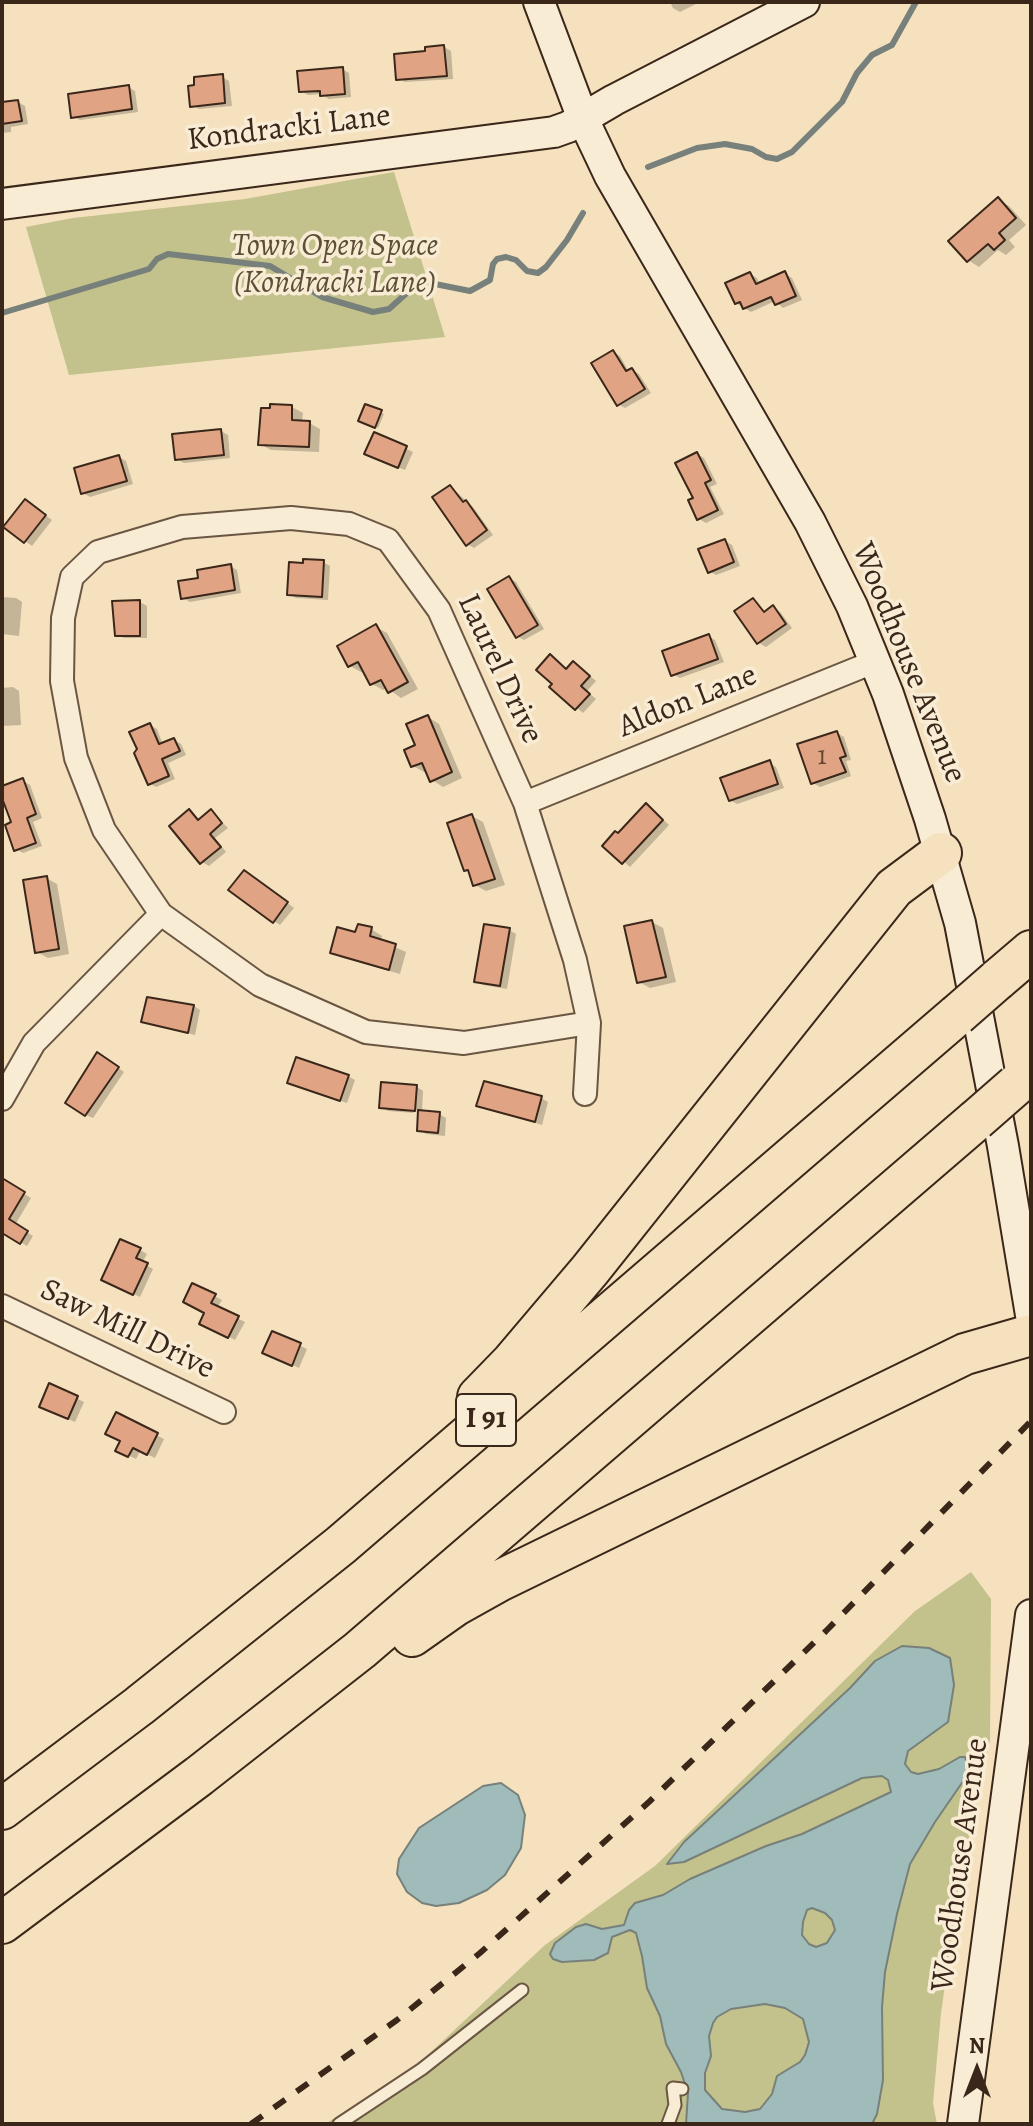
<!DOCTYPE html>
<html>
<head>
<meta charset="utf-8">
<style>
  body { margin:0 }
  #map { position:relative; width:1033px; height:2126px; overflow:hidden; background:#f5e1be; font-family:Alegreya,serif }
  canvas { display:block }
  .frame { position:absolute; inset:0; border:4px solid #3b271a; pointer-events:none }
  .north { position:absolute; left:937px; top:2030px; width:80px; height:80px; -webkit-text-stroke:6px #f8ecd5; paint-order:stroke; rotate:0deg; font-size:22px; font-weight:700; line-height:32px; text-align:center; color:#3b271a }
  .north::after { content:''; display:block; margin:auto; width:28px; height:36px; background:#3b271a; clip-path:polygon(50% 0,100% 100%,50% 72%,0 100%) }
</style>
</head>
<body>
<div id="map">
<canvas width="1033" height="2126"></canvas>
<div class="frame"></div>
<div class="north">N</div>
</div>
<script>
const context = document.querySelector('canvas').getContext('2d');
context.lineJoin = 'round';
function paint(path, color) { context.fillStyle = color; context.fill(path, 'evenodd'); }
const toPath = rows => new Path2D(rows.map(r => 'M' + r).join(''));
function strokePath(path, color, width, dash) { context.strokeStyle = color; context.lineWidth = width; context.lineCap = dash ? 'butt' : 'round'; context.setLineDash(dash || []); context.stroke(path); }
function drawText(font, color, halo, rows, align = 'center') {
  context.font = font + ' Alegreya,serif'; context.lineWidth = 7; context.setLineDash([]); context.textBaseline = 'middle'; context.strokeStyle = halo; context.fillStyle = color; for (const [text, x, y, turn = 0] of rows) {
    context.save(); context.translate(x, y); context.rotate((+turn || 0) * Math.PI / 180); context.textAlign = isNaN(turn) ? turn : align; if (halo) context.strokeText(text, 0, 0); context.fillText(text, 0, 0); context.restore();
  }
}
const green = toPath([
  [394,172,445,337,69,375,26,227,73,218,245,199],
  [971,1572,991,1599,990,1740,959,1885,941,2013,933,2103,937,2124,325,2124,415,2067,545,1945,655,1866,915,1611]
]);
const water = toPath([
  [902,1646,929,1648,950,1658,954,1685,948,1722,908,1751,905,1764,911,1772,918,1774,939,1769,960,1757,965,1757,968,1766,966,1777,935,1822,910,1864,897,1914,885,1972,882,2007,883,2080,877,2114,872,2124,686,2124,688,2093,681,2072,666,2044,660,2016,647,1988,642,1956,636,1933,630,1930,612,1937,608,1953,594,1960,562,1962,553,1959,550,1954,555,1943,576,1927,586,1924,602,1929,624,1925,629,1910,635,1903,663,1895,690,1879,766,1846,802,1834,891,1792,888,1780,882,1776,862,1778,684,1862,667,1864,684,1842,850,1688,875,1661,902,1646],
  [812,1908,825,1913,832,1920,835,1930,827,1943,816,1947,809,1944,802,1935,803,1922,807,1910,812,1908],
  [765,2004,785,2008,803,2019,809,2042,805,2055,800,2062,777,2076,772,2094,760,2109,745,2112,722,2109,705,2090,705,2073,711,2056,709,2036,713,2023,717,2017,731,2009,765,2004],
  [501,1783,518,1795,525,1815,521,1848,505,1875,487,1890,459,1903,436,1906,422,1903,407,1892,397,1874,399,1859,419,1828,483,1786,501,1783]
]);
const shadow = toPath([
  [670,2,700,2,680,12,673,8],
  [444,47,451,51,453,79,405,82,398,78,427,53],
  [342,69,349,73,351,97,329,99,321,94,308,95,301,91],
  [222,77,229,81,232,106,199,109,192,105],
  [128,87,135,91,138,112,80,120,73,116],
  [18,102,25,106,28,124,11,127,11,132,2,133,2,104],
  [998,200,1009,206,1026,225,1009,240,1015,247,1006,255,998,250,979,267,968,260],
  [750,274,757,278,760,285,785,274,792,278,802,300,783,308,775,301,751,312,736,303],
  [613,352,620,356,629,372,632,370,639,374,651,393,625,408,618,404],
  [366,406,384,414,378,428,360,420],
  [292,407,303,413,302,422,309,423,320,429,319,452,271,450,260,444],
  [221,431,228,435,230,458,184,463,177,459],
  [375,434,413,452,405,470,373,457],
  [697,454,704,458,717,484,710,487,724,514,706,523,699,519,696,499],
  [119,457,126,461,133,484,90,497,83,493],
  [451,487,473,507,493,535,474,548,467,544],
  [32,506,52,520,32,546,6,527],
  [725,541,732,545,740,566,716,575,709,571],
  [323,562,330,566,328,600,296,598,289,594,305,565],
  [230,566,237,570,241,593,190,602,183,598,201,579],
  [509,578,516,582,544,629,524,640,517,636],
  [2,597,16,598,22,602,19,636,2,634],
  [753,600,766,613,773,608,780,612,792,628,766,647,759,643],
  [140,602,147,606,147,638,124,638,117,634],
  [376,627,387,633,418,689,401,698,387,688,383,690,372,684,365,670,361,672,350,666],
  [708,636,715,640,724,662,680,678,673,674],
  [557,661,567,670,580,667,596,681,587,691,596,699,583,713,552,687],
  [13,687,19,691,21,725,2,726,2,688],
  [428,717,439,724,462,778,443,787,432,780,428,770,424,772,413,766],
  [150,725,157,729,163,745,174,740,181,744,186,755,168,763,175,779,156,787,149,783],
  [837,733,844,737,851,760,846,761,851,776,820,787,813,783],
  [769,763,776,767,784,788,737,804,730,800],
  [23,781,30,785,42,818,33,822,42,846,23,853,16,849,14,824,2,788],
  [653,810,669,825,630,867,605,845],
  [211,811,228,828,215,838,226,852,209,866,202,862,190,812,200,820],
  [472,816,483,822,505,885,486,891,475,885,471,873,466,870],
  [251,876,294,908,280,925,274,921],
  [46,878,57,884,69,954,48,958,37,952],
  [652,922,663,928,676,982,650,988,639,982],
  [371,929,382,936,381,941,406,952,400,974,343,958,332,952,357,934],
  [509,930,516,934,507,989,483,985,476,981],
  [194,1006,200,1010,195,1035,143,1021],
  [104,1058,124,1072,93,1118,86,1115],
  [348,1076,355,1080,347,1103,296,1086],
  [417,1087,423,1091,422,1112,439,1114,446,1118,445,1136,426,1134,419,1130,420,1112,407,1104,405,1108,415,1113,388,1111,381,1107],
  [541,1098,548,1102,542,1125,479,1105],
  [3,1181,31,1198,15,1225,33,1236,27,1246,2,1231],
  [140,1250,147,1254,142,1263,153,1269,140,1297,110,1283],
  [193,1285,222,1300,217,1308,245,1322,235,1340,202,1323,207,1313],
  [273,1333,307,1349,299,1368,272,1356],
  [50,1386,84,1402,75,1422,48,1410],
  [116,1415,164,1439,155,1458,140,1451,136,1459,117,1450,122,1441]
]);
const stream = toPath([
  [648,167,697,148,725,144,752,149,766,157,777,159,792,152,842,102,857,73,872,55,892,45,916,2],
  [2,313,149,269,157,259,168,254,270,266,322,297,373,312,389,309,420,281,470,291,490,280,493,264,497,259,506,257,516,260,527,271,538,273,546,267,567,240,583,213]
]);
const building = toPath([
  [444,45,447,76,396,80,394,54,425,51,425,47,444,45],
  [343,67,345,94,320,96,320,91,299,92,297,71,343,67],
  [223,74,225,103,190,107,188,86,194,85,194,77,223,74],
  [129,85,132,109,71,118,68,94,129,85],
  [18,100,22,121,2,124,2,102,18,100],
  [998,197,1016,218,999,233,1005,240,994,250,988,244,967,262,948,241,998,197],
  [785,271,796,296,775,305,771,297,743,309,740,302,735,304,725,283,750,272,756,284,785,271],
  [613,350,626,371,632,368,645,389,617,406,591,363,613,350],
  [270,404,292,405,292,420,310,421,309,447,258,445,261,408,270,408,270,404],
  [365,404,382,410,375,428,358,421,365,404],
  [221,429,224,455,175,460,172,434,221,429],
  [374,432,407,446,398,468,364,454,374,432],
  [697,452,711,480,705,483,718,510,697,520,688,500,693,498,675,463,697,452],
  [119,455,127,481,81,494,74,468,119,455],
  [450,485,463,502,466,500,487,530,466,546,432,497,450,485],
  [25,499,46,515,24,543,3,527,25,499],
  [725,539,734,562,708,573,698,549,725,539],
  [303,559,324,560,322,597,287,595,289,562,303,563,303,559],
  [231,564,235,590,181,599,178,581,198,578,197,570,231,564],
  [509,576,538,625,516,638,487,589,509,576],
  [753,598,764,612,773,605,786,624,757,644,734,611,753,598],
  [140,600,140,636,115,636,112,601,140,600],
  [376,624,408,682,388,693,381,680,370,685,358,662,348,667,337,646,376,624],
  [709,634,718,659,671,676,662,651,709,634],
  [550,654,566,669,573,661,590,676,581,686,590,694,575,710,549,687,552,684,536,670,550,654],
  [428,715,452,772,430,782,422,763,411,767,404,750,415,745,406,724,428,715],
  [150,723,159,744,174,738,180,751,162,759,169,776,148,785,134,753,137,749,129,732,150,723],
  [837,731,846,756,840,758,846,772,811,784,797,744,837,731],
  [770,760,778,784,729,801,720,778,770,760],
  [23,778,36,814,27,818,36,843,14,851,5,825,11,822,2,798,2,786,23,778],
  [646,803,663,820,622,864,602,846,615,831,618,833,646,803],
  [189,809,198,820,211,809,222,823,210,834,221,847,200,864,169,826,189,809],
  [472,814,495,879,473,886,468,870,464,871,447,823,472,814],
  [244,870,288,902,273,923,228,890,244,870],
  [47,876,59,949,35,953,23,880,47,876],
  [652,920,666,977,637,983,624,926,652,920],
  [358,924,372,927,370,936,396,944,389,970,330,953,337,927,355,932,358,924],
  [484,924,510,928,500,986,474,982,484,924],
  [147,997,194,1005,188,1033,141,1022,147,997],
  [97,1052,119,1067,85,1116,65,1103,97,1052],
  [296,1057,349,1075,340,1101,287,1083,296,1057],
  [484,1081,542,1096,535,1122,476,1106,484,1081],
  [381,1082,417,1085,415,1111,379,1108,381,1082],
  [418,1110,440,1112,438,1133,417,1131,418,1110],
  [2,1178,25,1192,9,1219,28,1231,20,1244,2,1233,2,1178],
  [120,1239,141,1248,136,1258,148,1263,133,1295,101,1280,120,1239],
  [192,1283,216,1294,211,1303,239,1316,228,1338,199,1324,204,1313,183,1302,192,1283],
  [272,1331,301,1343,292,1366,262,1353,272,1331],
  [49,1383,78,1396,68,1419,39,1407,49,1383],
  [116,1412,158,1433,147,1455,133,1448,128,1457,115,1451,120,1441,105,1434,116,1412]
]);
const lane = toPath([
  [339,2124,422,2069,522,1990],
  [668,2124,675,2105,673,2088,682,2089]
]);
const street = toPath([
  [525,803,876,661],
  [585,1094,589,1023,575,960,525,803,439,610,388,540,349,524,291,518,182,527,98,552,72,577,63,618,62,681,76,758,104,830,161,914,260,985,366,1032,464,1043,589,1023],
  [2,1099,34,1043,161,914],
  [2,1306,224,1412]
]);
const secondary = toPath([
  [539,2,583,119,610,176,810,522,852,606,888,694,930,819,960,923,1003,1146,1031,1315],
  [2,204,554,132,568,127,614,100,804,2],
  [963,2124,1031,1615]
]);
const highway = toPath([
  [997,980,1031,951],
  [478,1397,512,1362,590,1270,894,888,941,853],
  [412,1636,456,1605,499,1581,965,1354,1031,1335],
  [2,1809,139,1706,341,1545,957,1015],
  [2,1923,199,1776,360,1650,976,1120]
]);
const rail = toPath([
  [251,2124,397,2020,480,1953,650,1801,826,1631,1031,1421]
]);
const highwayBridge = toPath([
  [957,1015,997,980],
  [976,1120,1016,1085]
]);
const numberNames = [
  ["1",822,757]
];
const shields = [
  [486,1420,60]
];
const shieldNames = [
  ["I 91",486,1420]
];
const streetNames = [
  ["Kondracki Lane",289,129,-7],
  ["Woodhouse Avenue",908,663,68],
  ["Laurel Drive",499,669,65],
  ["Aldon Lane",688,702,-22],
  ["Saw Mill Drive",127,1330,26],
  ["Woodhouse Avenue",961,1865,-82]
];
const parkNames = [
  ["Town Open Space",335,247],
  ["(Kondracki Lane)",335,284]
];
paint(green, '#c3c18c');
paint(water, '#9fbcba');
strokePath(water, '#77807a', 2);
paint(shadow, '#0003');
strokePath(stream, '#77807a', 6);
paint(building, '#e0a484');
strokePath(building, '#3b271a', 2);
strokePath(lane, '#6a5643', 15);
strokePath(street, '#6a5643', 26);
strokePath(secondary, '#3b271a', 34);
strokePath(highway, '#3b271a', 44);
strokePath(lane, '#f8ecd5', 11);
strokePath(street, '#f8ecd5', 22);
strokePath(secondary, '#f8ecd5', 30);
strokePath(highway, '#f5e1be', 40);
strokePath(rail, '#3b271a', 6, [14, 14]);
strokePath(highwayBridge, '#3b271a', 44, []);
strokePath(highwayBridge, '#f5e1be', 40);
drawText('28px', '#644634', null, numberNames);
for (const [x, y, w] of shields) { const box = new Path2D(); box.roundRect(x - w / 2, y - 26, w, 52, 6); context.fillStyle = '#f8ecd5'; context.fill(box); strokePath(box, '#3b271a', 2); }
drawText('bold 30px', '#3b271a', null, shieldNames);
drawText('32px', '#3b271a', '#f8ecd5', streetNames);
drawText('italic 32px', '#5d4e36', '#f8ecd5', parkNames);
</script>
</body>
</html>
